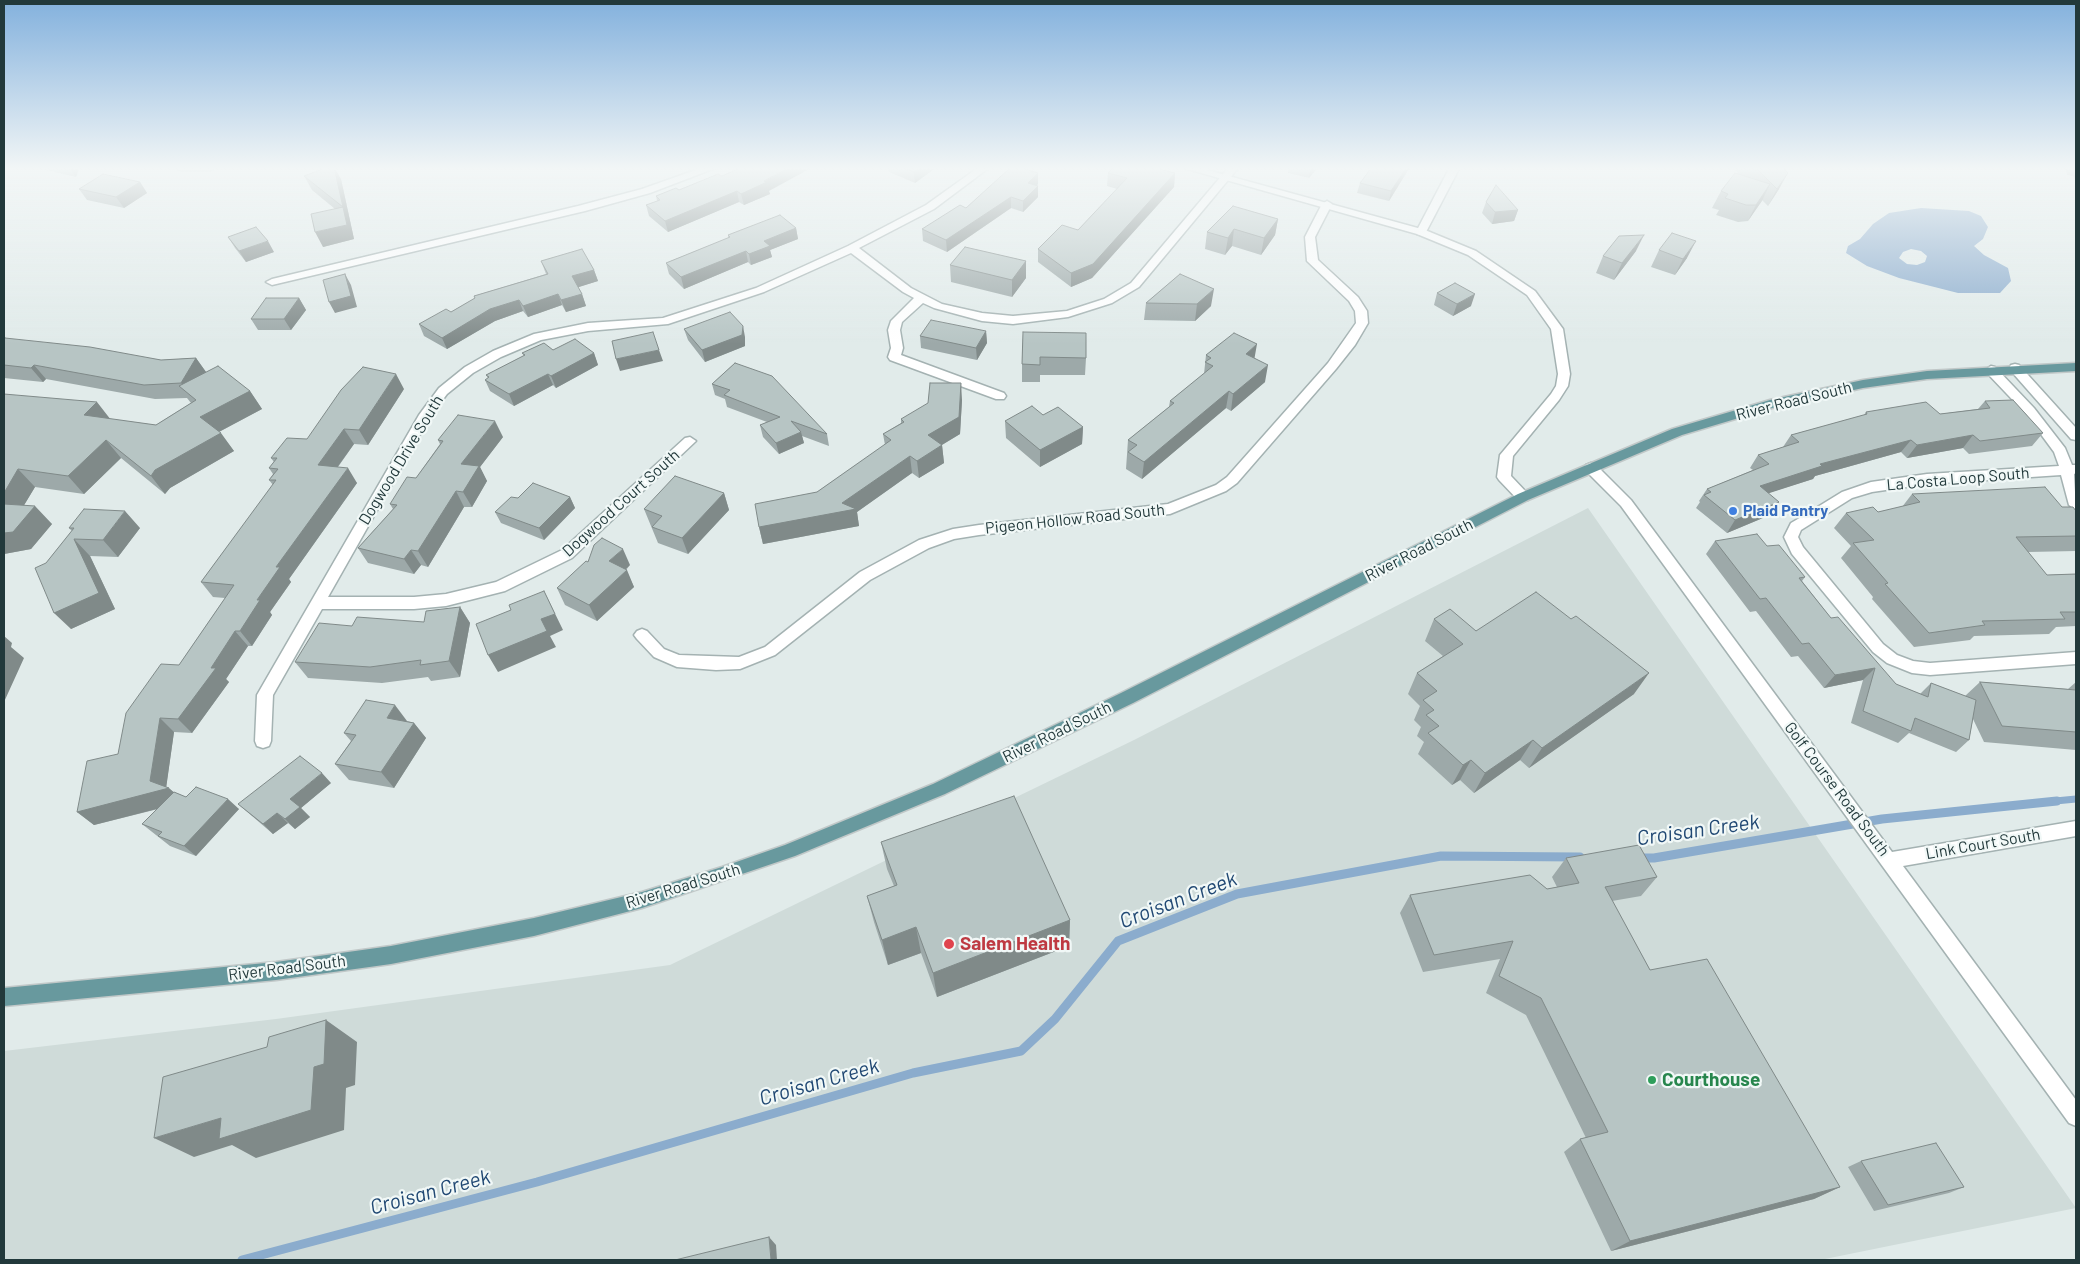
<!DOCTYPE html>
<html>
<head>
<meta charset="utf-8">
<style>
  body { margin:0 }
  #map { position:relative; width:2080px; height:1264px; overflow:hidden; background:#e1ebea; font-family:Barlow,sans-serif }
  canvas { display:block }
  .frame { position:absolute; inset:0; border:5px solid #22393b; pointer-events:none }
</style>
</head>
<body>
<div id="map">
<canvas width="2080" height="1264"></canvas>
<div class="frame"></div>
</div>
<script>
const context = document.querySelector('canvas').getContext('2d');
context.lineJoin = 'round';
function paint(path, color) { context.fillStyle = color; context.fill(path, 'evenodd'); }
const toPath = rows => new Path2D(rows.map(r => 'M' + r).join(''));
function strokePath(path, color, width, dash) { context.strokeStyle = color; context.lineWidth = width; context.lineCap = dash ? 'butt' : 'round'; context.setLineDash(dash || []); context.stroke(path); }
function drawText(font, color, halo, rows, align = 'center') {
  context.font = font + ' Barlow,sans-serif'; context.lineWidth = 4.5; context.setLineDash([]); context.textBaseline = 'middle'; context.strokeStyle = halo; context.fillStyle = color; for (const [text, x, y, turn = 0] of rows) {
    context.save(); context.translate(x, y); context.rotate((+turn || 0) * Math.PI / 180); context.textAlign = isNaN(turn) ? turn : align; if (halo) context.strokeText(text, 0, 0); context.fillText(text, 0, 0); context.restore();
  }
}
const built = toPath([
  [1588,508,2076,1208,1820,1260,4,1260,4,1051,276,1019,670,965,1134,740]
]);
const water = toPath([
  [1921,208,1969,211,1981,216,1988,227,1983,239,1974,246,1984,255,2008,268,2011,281,2000,293,1958,293,1899,278,1867,266,1846,253,1848,246,1860,239,1873,224,1889,213],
  [1911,249,1921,251,1927,256,1925,262,1917,265,1907,264,1899,258,1903,252]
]);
const streamFar1 = toPath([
  [2045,802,2076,799]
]);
const stream = toPath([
  [1639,858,1654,858,1882,819,2057,801],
  [242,1260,537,1182,913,1073,1021,1051,1055,1019,1118,941,1237,894,1441,856,1580,857]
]);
const minor = toPath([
  [704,167,718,167,650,193,585,211,272,285,266,282,272,279,578,206,642,189,704,167],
  [979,167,990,167,934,209,859,248,911,288,942,304,982,313,1013,316,1067,311,1104,299,1131,283,1229,167,1239,167,1139,287,1112,303,1068,317,1013,324,982,321,934,308,923,303,902,322,900,330,903,348,901,355,1004,393,1006,396,1004,399,996,399,890,360,888,357,891,348,888,330,891,321,914,298,903,292,851,253,764,292,668,324,588,331,541,340,501,357,473,373,447,394,430,417,328,597,414,597,446,594,496,582,562,550,685,438,690,437,696,441,572,558,505,591,446,606,414,609,322,609,273,695,271,741,269,746,263,748,257,746,255,741,257,695,419,415,439,388,465,367,493,351,534,334,588,323,663,318,756,288,848,246,926,205,979,167],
  [1450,167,1460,167,1426,232,1421,235,1417,234,1416,232,1450,167],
  [1327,201,1332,204,1315,237,1318,260,1358,297,1367,311,1368,323,1355,345,1336,369,1237,483,1226,491,1170,514,979,535,954,539,929,548,870,580,775,655,740,669,716,670,677,667,654,657,637,639,634,635,637,631,642,629,647,631,664,649,679,655,739,657,765,647,860,572,919,540,953,529,979,525,1168,504,1216,485,1227,477,1328,363,1356,323,1355,311,1349,301,1307,261,1305,237,1322,204,1327,201],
  [2015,364,2019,365,2076,428,2076,440,2071,439,2011,371,2009,368,2011,365,2015,364],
  [1991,366,1995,367,2034,408,2065,448,2072,465,2076,465,2076,473,2074,474,2076,510,2069,505,2061,475,1927,484,1872,492,1852,498,1801,530,1798,537,1803,547,1883,644,1897,655,1913,661,1930,663,2076,652,2076,664,1930,675,1912,673,1887,663,1873,652,1792,554,1784,537,1791,523,1803,516,1842,492,1871,482,1927,474,2059,466,2054,452,2026,414,1987,373,1985,370,1991,366],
  [1591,463,1596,465,1631,500,1892,852,2076,821,2076,836,1903,866,2076,1100,2076,1126,2069,1123,1621,506,1586,471,1584,468,1586,465,1591,463]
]);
const tertiary = toPath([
  [175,167,216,167,211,170,180,170,175,167],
  [1180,167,1196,167,1425,230,1476,251,1535,291,1563,329,1570,374,1568,386,1559,400,1513,456,1511,476,1528,494,1530,497,1528,500,1518,500,1499,480,1497,477,1500,455,1551,394,1556,386,1558,374,1551,329,1527,295,1468,255,1417,234,1180,167]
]);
const primary = toPath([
  [2076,363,2076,371,1927,379,1863,388,1772,408,1682,435,1528,500,1133,703,945,794,795,856,642,908,534,936,391,964,276,980,4,1006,4,988,276,962,391,946,534,918,642,892,722,867,785,845,933,784,1121,693,1518,494,1672,429,1770,400,1863,380,1927,371,2076,363]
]);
const wall = toPath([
  [34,167,80,167,76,177],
  [888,167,937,167,915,183,889,172],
  [1289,167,1318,167,1309,178,1288,173],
  [1372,167,1410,167,1389,201,1357,193,1360,183],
  [1732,167,1782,167,1779,189,1768,206,1762,200,1748,221,1738,222,1716,215,1719,210,1712,208,1721,191,1738,173],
  [2066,167,2076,167,2076,180,2073,176,2067,175],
  [1108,173,1175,173,1174,187,1092,278,1071,287,1038,262,1038,249,1078,230,1117,189,1107,186],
  [304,176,341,179,354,239,323,247,335,209,312,190],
  [722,176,769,191,770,194,744,205,739,202,668,232,649,216,646,205,657,201,656,196,679,190],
  [140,182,147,193,124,208,87,200,79,189],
  [1038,184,1037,186,1038,197,1023,212,1011,208,947,252,923,241,922,229,966,208],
  [1486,202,1518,210,1514,221,1492,224,1482,213],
  [1278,219,1275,235,1261,255,1232,246,1225,255,1205,249,1207,232],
  [796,228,798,239,770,250,772,257,751,265,748,262,684,289,669,274,666,263,728,238,728,235],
  [228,237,274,252,246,262,235,248],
  [1659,250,1687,258,1675,275,1651,267],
  [1636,251,1614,280,1596,273,1603,256],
  [541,261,594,270,598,281,578,287,582,294,586,306,566,312,562,305,528,317,523,311,495,321,447,349,424,336,419,324,451,312,475,298,474,296,546,274],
  [1026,261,1026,278,1012,297,951,282,950,265],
  [1180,274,1211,306,1195,321,1144,320,1146,303],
  [1437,293,1471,306,1453,316,1434,305],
  [299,298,306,310,291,330,258,330,251,319],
  [684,329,745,337,745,346,705,362,688,340],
  [986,331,987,343,977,360,921,348,920,336],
  [1023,332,1086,358,1085,375,1040,375,1040,382,1022,382,1022,364],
  [4,339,161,360,196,358,206,372,250,391,262,409,219,432,234,451,170,488,165,494,121,458,84,494,35,487,24,505,52,524,31,549,4,554,4,394,110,419,156,425,191,403,187,398,155,399,46,379,43,382,4,378],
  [553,350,594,353,598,365,556,388,553,385,514,406,490,391,485,380,488,378,486,375,524,356,522,353],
  [1206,355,1255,358,1265,382,1231,411,1226,408,1142,479,1126,469,1128,440,1169,407,1170,401,1204,374],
  [735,363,827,434,829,446,802,436,804,443,779,454,763,437,760,425,767,422,727,407,725,399,715,395,712,384],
  [404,389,368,445,354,444,338,467,357,483,289,579,291,582,270,612,272,615,252,646,248,646,226,679,229,682,192,733,174,732,166,787,174,792,186,797,239,809,196,856,170,846,142,824,158,809,94,825,77,812,118,754,225,598,213,597,201,582,273,485,269,480,273,474,269,468,274,462,271,458],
  [962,400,960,434,942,445,944,463,919,478,912,473,857,512,859,526,763,544,759,527,817,492,885,445,883,434,901,423,901,419],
  [1985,401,2043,433,2032,446,1969,454,1963,448,1907,458,1901,452,1815,476,1813,479,1768,493,1779,502,1770,515,1727,533,1696,508,1700,502,1699,501,1707,489,1753,470,1750,468,1758,455,1783,447,1791,435,1864,415,1866,412,1940,414,1978,409],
  [1043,415,1083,427,1082,444,1040,467,1006,438,1005,421],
  [503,437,480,467,487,481,472,507,464,507,428,567,421,565,414,574,368,563,358,548,393,509,390,504,416,478,440,444,438,440],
  [724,493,729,510,688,554,658,543,644,509],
  [1912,494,2062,507,2076,511,2076,551,2028,552,2047,575,2076,574,2076,626,2056,627,2049,634,1974,636,1970,640,1914,647,1872,599,1873,597,1841,558,1851,546,1834,528,1846,513,1878,512,1902,507],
  [570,497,575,508,544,540,501,523,495,512],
  [69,528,140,528,118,557,90,556,115,609,71,629,46,563,72,531],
  [1715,541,1767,546,1805,577,1802,581,1831,618,1896,684,1920,694,1931,683,1965,696,1980,682,2068,689,2076,682,2076,750,1984,742,1973,719,1969,740,1956,752,1909,733,1898,743,1851,723,1863,680,1824,688,1798,656,1791,657,1756,611,1750,612,1706,554],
  [630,565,626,570,634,587,597,621,565,605,557,588],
  [460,607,470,623,460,677,431,681,428,677,382,683,308,678,295,662,352,626,424,622],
  [1434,619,1476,631,1634,694,1529,768,1520,760,1474,793,1460,780,1452,785,1418,754,1424,742,1417,736,1421,727,1414,720,1420,706,1408,694,1417,673,1443,656,1425,641],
  [407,721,414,723,426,738,394,788,349,780,335,764,351,741,344,733],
  [331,783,301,808,310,817,295,829,288,823,273,834,238,804],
  [881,842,1070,920,1069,946,937,997,921,953,888,965,874,922,867,896,894,886,887,869],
  [1566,858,1657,877,1641,896,1612,901,1650,970,1840,1187,1814,1199,1611,1251,1564,1152,1580,1139,1586,1138,1526,1015,1486,993,1500,959,1423,972,1400,913,1410,895,1547,889,1557,887,1552,877],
  [1861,1161,1964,1187,1949,1193,1874,1211,1848,1167]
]);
const shadedWall = toPath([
  [69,167,79,167,76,177],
  [334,167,341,179,354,239,323,247,315,232,347,225],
  [790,167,813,167,769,191,770,194,744,205,741,194],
  [921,167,937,167,915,183,914,172],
  [1311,167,1318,167,1309,178],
  [1407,167,1410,167,1389,201,1391,191],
  [1038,173,1038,184,1028,194,1028,183],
  [1175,173,1174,187,1092,278,1071,287,1071,273],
  [1788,173,1779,189,1768,206,1777,189],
  [140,182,147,193,124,208,116,197],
  [1770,184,1762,201,1748,221,1756,205],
  [1038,186,1038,197,1023,212,1023,201],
  [737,191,739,202,668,232,665,221],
  [1011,197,1011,208,947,252,946,240],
  [1518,210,1514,221,1492,224,1495,212],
  [1278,219,1275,235,1261,255,1264,238],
  [796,228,798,239,770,250,772,257,751,265,749,254,764,241],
  [1234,229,1232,246,1225,255,1228,238],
  [1644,235,1636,251,1614,280,1622,263],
  [268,241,274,252,246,262,239,251],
  [1696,241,1687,258,1675,275,1683,259],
  [746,251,748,262,684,289,681,277],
  [1026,261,1026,278,1012,297,1012,280],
  [594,270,598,281,576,288,572,276],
  [345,274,351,285,357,307,335,313,329,302],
  [1214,289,1211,306,1195,321,1197,304],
  [558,294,562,305,528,317,523,306],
  [582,294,586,306,566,312,561,300],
  [1475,294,1471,306,1453,316,1457,304],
  [299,298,306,310,291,330,284,319],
  [519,300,523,311,495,321,447,349,442,338,490,309],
  [743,326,745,337,745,346,705,362,702,350],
  [986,331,987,343,977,360,976,348],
  [1257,344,1254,361,1246,354],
  [659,350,663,361,620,371,616,359],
  [594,353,598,365,556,388,551,376],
  [196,358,206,372,190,395,181,383],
  [34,365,46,379,43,382,31,368],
  [1268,365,1265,382,1231,411,1233,394],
  [396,374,404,389,368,445,359,430],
  [548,374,553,385,514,406,509,394],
  [961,383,962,400,960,434,930,452,928,435],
  [250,391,262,409,213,435,200,417],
  [1229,391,1226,408,1142,479,1144,462],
  [97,402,111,420,84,415],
  [495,421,503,437,480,467,487,481,472,507,463,492,461,464],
  [1083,427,1082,444,1040,467,1040,450],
  [344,429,354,444,328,480,318,465],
  [801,432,804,443,779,454,776,443],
  [221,433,234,451,170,488,165,494,151,476,155,470],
  [1973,435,1963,448,1907,458,1917,445],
  [106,440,121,458,84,494,68,476],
  [1911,440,1901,452,1815,476,1813,479,1751,499,1760,486,1820,464],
  [942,445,944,463,919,478,917,461],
  [910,456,912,473,857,512,859,526,763,544,759,527,842,503],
  [348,468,357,483,289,579,291,582,270,612,272,615,252,646,240,631,276,567],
  [18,469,35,487,14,522,4,511,4,493],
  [456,491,464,507,428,567,418,551],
  [724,493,729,510,688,554,682,538],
  [570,497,575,508,544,540,539,528],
  [1779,502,1770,515,1727,533,1735,520],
  [35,506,52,524,31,549,4,554,4,533],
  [125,511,140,528,118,557,103,540],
  [74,539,90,556,115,609,71,629,54,613],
  [623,549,630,565,616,578,609,561],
  [411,550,421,565,414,574,404,559],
  [627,570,634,587,597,621,589,605],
  [544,591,563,630,550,636,556,647,498,672,488,655,541,619],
  [460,607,470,623,460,677,449,661],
  [235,631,248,646,226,679,229,682,192,733,178,719],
  [4,636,12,643,11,647,24,658,4,702],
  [1875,668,1863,680,1824,688,1835,675],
  [1649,673,1634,694,1529,768,1542,748],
  [395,705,407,721,399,734,387,718],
  [160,718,174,732,166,789,169,788,184,802,94,825,77,812,150,781],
  [414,723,426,738,394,788,381,772],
  [1533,740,1520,760,1474,793,1485,773],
  [1471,760,1460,780,1452,785,1463,765],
  [322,773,331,783,301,808,310,817,295,829,285,819,290,799],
  [228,799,239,809,196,856,184,846],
  [277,813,288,823,273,834,263,824],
  [1070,920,1069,946,937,997,933,973],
  [916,927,921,953,888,965,882,940],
  [326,1020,357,1042,355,1085,346,1088,344,1130,256,1158,232,1145,194,1157,154,1138,221,1118,314,1067],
  [1840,1187,1814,1199,1611,1251,1630,1241],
  [769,1237,776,1245,777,1260,771,1260]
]);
const building = toPath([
  [328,167,334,167,347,225,315,232,311,214,343,207,304,176,328,167],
  [742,167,790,167,764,181,767,182,741,194,737,191,665,221,646,205,660,200,656,196,676,188,679,190,718,174,722,176,742,167],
  [902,167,921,167,914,172,902,167],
  [1011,167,1018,167,1038,173,1028,183,1038,186,1023,201,1011,197,946,240,922,229,960,205,966,208,1011,167],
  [1114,167,1152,167,1175,173,1093,264,1071,273,1038,249,1062,225,1078,230,1127,178,1108,173,1114,167],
  [1372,167,1407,167,1391,191,1360,183,1372,167],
  [1755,167,1782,167,1788,173,1777,189,1755,167],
  [1735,173,1770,184,1756,205,1746,205,1725,198,1728,194,1721,191,1735,173],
  [103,174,140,182,116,197,79,189,103,174],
  [1496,185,1518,210,1495,212,1486,202,1496,185],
  [1233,206,1278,219,1264,238,1234,229,1228,238,1207,232,1233,206],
  [780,215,796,228,764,241,770,246,749,254,746,251,681,277,666,263,730,237,728,235,780,215],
  [256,227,268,241,239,251,228,237,256,227],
  [1672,233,1696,241,1683,259,1659,250,1672,233],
  [1644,235,1622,263,1603,256,1619,236,1644,235],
  [965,247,1026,261,1012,280,950,265,965,247],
  [582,249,594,270,572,276,582,294,561,300,558,294,523,306,519,300,490,309,442,338,419,324,446,309,451,312,475,298,474,296,548,274,541,261,582,249],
  [345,274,351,296,329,302,323,280,345,274],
  [1180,274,1214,289,1197,304,1146,303,1180,274],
  [1455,283,1475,294,1457,304,1437,293,1455,283],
  [266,298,299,298,284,319,251,319,266,298],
  [730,312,743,326,742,335,702,350,684,329,730,312],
  [931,320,986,331,976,348,920,336,931,320],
  [653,332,659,350,616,359,612,341,653,332],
  [1023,332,1086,333,1086,358,1040,357,1040,365,1022,364,1023,332],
  [1234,333,1257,344,1246,354,1268,365,1233,394,1229,391,1144,462,1128,452,1137,445,1128,440,1174,403,1170,401,1213,366,1205,362,1211,358,1206,355,1234,333],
  [5,338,90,347,161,360,196,358,181,383,144,385,34,365,31,368,4,365,4,339,5,338],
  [575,339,594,353,551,376,548,374,509,394,485,380,489,377,486,375,525,355,522,353,544,343,553,350,575,339],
  [735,363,772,376,827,434,791,421,801,432,776,443,760,425,780,417,724,395,730,390,712,384,735,363],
  [218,366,250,391,200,417,221,433,155,470,151,476,106,440,68,476,18,469,4,493,4,394,97,402,84,415,156,425,196,400,179,386,218,366],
  [363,367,396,374,359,430,344,429,318,465,348,468,276,567,280,567,257,600,260,600,240,631,235,631,211,668,216,668,178,719,160,718,150,781,169,788,77,812,87,761,118,754,126,713,161,664,179,665,234,585,201,582,276,480,269,480,278,469,269,468,277,458,271,458,287,438,307,439,341,390,363,367],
  [930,383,961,383,959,417,928,435,942,445,917,461,910,456,842,503,856,509,759,527,755,504,817,492,891,440,883,434,904,422,901,419,928,403,930,383],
  [2013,400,2043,433,1980,441,1973,435,1917,445,1911,440,1820,464,1822,466,1760,486,1779,502,1735,520,1704,495,1711,492,1707,489,1769,464,1758,455,1799,442,1791,435,1867,414,1866,412,1926,402,1940,414,1990,408,1985,401,2013,400],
  [1032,406,1043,415,1058,407,1083,427,1040,450,1005,421,1032,406],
  [458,415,495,421,461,464,479,466,463,492,456,491,418,551,411,550,404,559,358,548,397,505,390,504,407,477,416,478,443,441,438,440,458,415],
  [675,476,724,493,682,538,652,527,662,516,644,509,675,476],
  [533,483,570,497,539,528,495,512,511,497,518,498,533,483],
  [2045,487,2062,507,2073,507,2076,511,2076,536,2016,537,2047,575,2076,574,2076,612,2060,612,2065,619,1982,621,1985,625,1929,633,1885,584,1888,583,1853,543,1874,540,1846,513,1873,507,1878,512,1920,502,1912,494,2045,487],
  [4,504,35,506,13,532,4,533,4,504],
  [84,509,125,511,103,540,74,539,99,593,54,613,35,568,46,563,74,528,69,528,84,509],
  [1757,534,1767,546,1779,545,1805,577,1799,578,1831,618,1838,617,1896,684,1928,697,1931,683,1976,700,1969,740,1915,718,1911,731,1863,711,1875,668,1835,675,1809,643,1802,644,1766,598,1760,599,1715,541,1757,534],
  [602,538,623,549,609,561,627,570,589,605,557,588,586,561,588,562,594,545,602,538],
  [544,591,555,614,541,619,547,631,488,655,476,624,511,610,509,605,544,591],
  [1536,592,1571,619,1576,616,1649,673,1542,748,1533,740,1485,773,1471,760,1463,765,1428,733,1439,726,1426,715,1434,710,1423,700,1437,691,1417,673,1463,644,1434,619,1450,609,1476,631,1536,592],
  [460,607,449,661,420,665,421,660,370,667,295,662,319,623,352,626,357,617,424,622,426,611,460,607],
  [1980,682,2076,690,2076,732,2002,726,1980,682],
  [366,700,395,705,387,718,414,723,381,772,335,764,356,735,344,733,366,700],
  [300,756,322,773,290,799,300,807,285,819,277,813,263,824,238,804,300,756],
  [196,787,228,799,184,846,158,836,162,832,142,824,174,792,186,797,196,787],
  [1014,796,1070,920,933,973,916,927,882,940,867,896,897,885,881,842,1014,796],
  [1639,845,1657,877,1605,887,1650,970,1707,959,1840,1187,1630,1241,1580,1139,1608,1132,1541,998,1499,976,1513,941,1434,955,1410,895,1530,875,1547,889,1579,883,1566,858,1639,845],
  [326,1020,324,1064,314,1067,311,1110,219,1139,221,1118,154,1138,163,1077,267,1047,269,1037,326,1020],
  [1936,1143,1964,1187,1888,1205,1861,1161,1936,1143],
  [769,1237,771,1260,675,1260,769,1237]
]);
const markers = [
  [1733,511,5,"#3f7fe0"],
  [949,944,6,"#e0444e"],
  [1652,1080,5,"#2e9e5b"]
];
const streetNames = [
  ["River Road South",1794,401,-14],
  ["Dogwood Drive South",401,460,-59],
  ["La Costa Loop South",1958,479,-5],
  ["Dogwood Court South",621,503,-42],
  ["Pigeon Hollow Road South",1075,519,-6],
  ["River Road South",1419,550,-27],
  ["River Road South",1057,732,-26],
  ["Golf Course Road South",1837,789,53],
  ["Link Court South",1983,844,-10],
  ["River Road South",683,886,-17],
  ["River Road South",287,968,-7]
];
const shopNames = [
  ["Plaid Pantry",1743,511]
];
const nearHealthnames = [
  ["Salem Health",960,944]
];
const nearLeisurenames = [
  ["Courthouse",1662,1080]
];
const nearWaternames = [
  ["Croisan Creek",1698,830,-8],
  ["Croisan Creek",1178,900,-21],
  ["Croisan Creek",819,1082,-16],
  ["Croisan Creek",430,1192,-15]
];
paint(built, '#cfdbd9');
paint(water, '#8baccd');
strokePath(streamFar1, '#8baccd', 7);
strokePath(stream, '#8baccd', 9);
strokePath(minor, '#a4b2b2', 3);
strokePath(tertiary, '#a4b2b2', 3);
strokePath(primary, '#c1c8c8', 3);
paint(minor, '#fff');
paint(tertiary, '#fff');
paint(primary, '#68999e');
paint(wall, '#9da9a9');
paint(shadedWall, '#808a89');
paint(building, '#b7c5c4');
strokePath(building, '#808a89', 1);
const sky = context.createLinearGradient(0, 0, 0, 344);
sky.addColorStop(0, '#83b1dd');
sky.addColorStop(0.49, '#f2f6f6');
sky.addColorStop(1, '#f2f6f600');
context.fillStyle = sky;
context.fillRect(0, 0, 2080, 344);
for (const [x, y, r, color] of markers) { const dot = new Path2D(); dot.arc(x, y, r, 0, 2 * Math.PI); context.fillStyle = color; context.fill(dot); strokePath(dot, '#f1f8f7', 2); }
drawText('16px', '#22393b', '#f1f8f7', streetNames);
drawText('bold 16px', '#366cbe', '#f1f8f7', shopNames, 'left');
drawText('bold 19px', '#be3a42', '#f1f8f7', nearHealthnames, 'left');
drawText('bold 19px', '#27864d', '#f1f8f7', nearLeisurenames, 'left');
drawText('italic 21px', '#204873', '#f1f8f7', nearWaternames);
</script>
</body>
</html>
